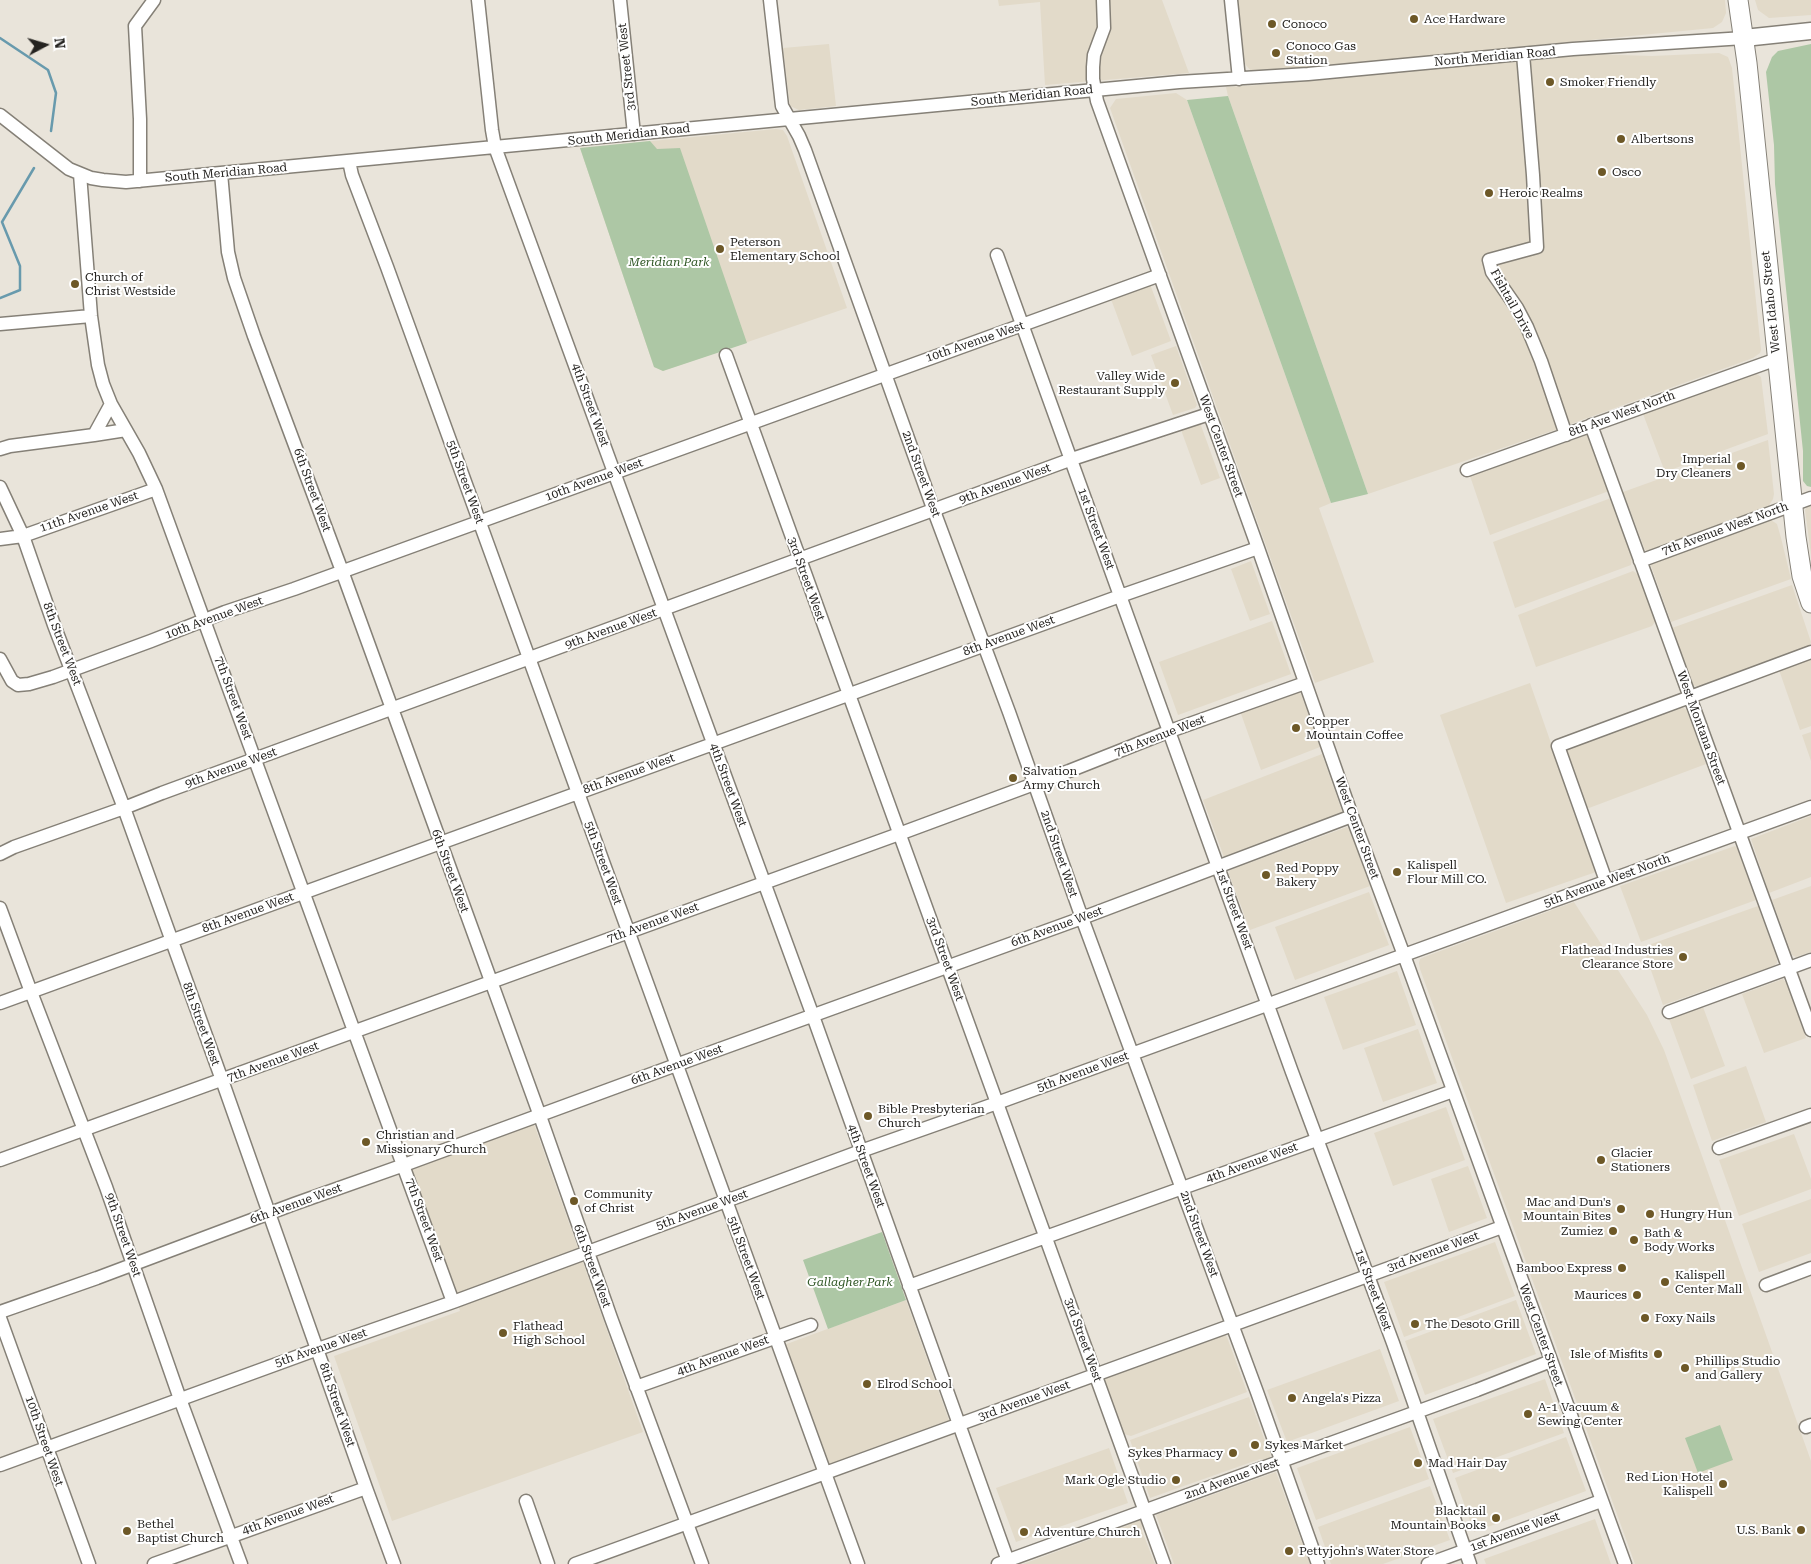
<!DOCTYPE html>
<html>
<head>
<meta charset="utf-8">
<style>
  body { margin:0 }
  #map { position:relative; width:1811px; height:1564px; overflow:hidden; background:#e9e4da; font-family:"Roboto Serif",serif }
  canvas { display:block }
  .north { position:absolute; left:20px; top:20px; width:50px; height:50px; -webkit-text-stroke:4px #fff; paint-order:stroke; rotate:84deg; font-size:14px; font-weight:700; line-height:20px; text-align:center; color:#252320 }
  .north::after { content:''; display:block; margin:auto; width:18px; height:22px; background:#252320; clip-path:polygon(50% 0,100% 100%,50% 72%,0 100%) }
</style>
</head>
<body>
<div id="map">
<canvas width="1811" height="1564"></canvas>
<div class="north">N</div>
</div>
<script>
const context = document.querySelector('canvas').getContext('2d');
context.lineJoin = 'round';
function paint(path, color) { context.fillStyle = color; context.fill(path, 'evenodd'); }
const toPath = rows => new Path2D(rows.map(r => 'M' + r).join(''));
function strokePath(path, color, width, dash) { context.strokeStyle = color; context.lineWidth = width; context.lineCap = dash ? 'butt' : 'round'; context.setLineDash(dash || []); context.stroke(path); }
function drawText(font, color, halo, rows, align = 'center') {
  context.font = font + ' "Roboto Serif",serif'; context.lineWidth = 4; context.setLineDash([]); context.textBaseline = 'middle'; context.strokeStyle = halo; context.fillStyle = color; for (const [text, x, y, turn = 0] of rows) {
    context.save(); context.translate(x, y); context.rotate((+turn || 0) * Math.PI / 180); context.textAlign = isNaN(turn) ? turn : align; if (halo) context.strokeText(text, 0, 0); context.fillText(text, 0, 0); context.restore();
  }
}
const built = toPath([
  [998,0,1162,0,1189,73,1045,85,1040,2,999,6],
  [1238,0,1725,0,1726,13,1722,22,1713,28,1253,73,1245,64],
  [1755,0,1811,0,1811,15,1769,18,1758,10],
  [829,44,836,106,799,110,790,106,783,48],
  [1719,53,1728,57,1732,68,1761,350,1760,353,1753,358,1568,425,1497,269,1498,263,1541,251,1533,99,1529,60,1589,54,1652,56],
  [1518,61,1529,175,1532,242,1528,245,1482,256,1487,275,1513,312,1523,329,1558,429,1368,494,1228,96,1226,87,1260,85],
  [1176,93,1187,100,1331,503,1319,508,1374,662,1315,683,1110,108,1116,99],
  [776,129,783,130,787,136,847,308,663,371,654,367,580,148],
  [1150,284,1171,341,1132,356,1111,299],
  [1176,346,1197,405,1195,408,1173,415,1151,355],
  [1752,374,1757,374,1761,377,1768,434,1665,472,1643,414],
  [1199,420,1220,478,1201,485,1180,427],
  [1587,435,1609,491,1490,535,1470,476],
  [1768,440,1774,494,1773,499,1768,507,1649,552,1645,550,1623,492],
  [1611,498,1632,557,1631,565,1515,608,1493,542],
  [1811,501,1811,555,1805,510],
  [1771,520,1777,524,1781,538,1791,579,1671,622,1650,563],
  [1251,561,1270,614,1250,621,1231,569],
  [1633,571,1639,575,1654,615,1655,622,1652,626,1536,667,1518,615],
  [1792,585,1811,642,1810,645,1698,687,1693,685,1672,628],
  [1272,621,1291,674,1178,715,1159,662],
  [1811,658,1811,726,1800,730,1779,670],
  [1530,683,1596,872,1506,903,1440,715],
  [1296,691,1301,694,1320,747,1261,770,1240,711],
  [1682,707,1687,710,1706,764,1589,808,1586,807,1566,752,1568,749],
  [1811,732,1811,761,1802,735],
  [1322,754,1343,814,1227,857,1224,857,1203,800],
  [1811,816,1811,877,1769,893,1751,839],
  [1347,827,1350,830,1370,886,1250,930,1229,874,1230,870],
  [1735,846,1737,848,1756,900,1641,942,1620,886],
  [1811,886,1811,952,1796,957,1792,955,1772,900],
  [1369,892,1389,945,1295,980,1275,927],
  [1574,902,1647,1015,1664,1050,1686,1111,1811,1461,1811,1564,1635,1564,1420,969,1419,963,1420,959,1424,957],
  [1758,906,1777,958,1777,963,1774,966,1663,1005,1643,947],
  [1397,971,1416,1025,1343,1050,1324,997],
  [1783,979,1787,984,1806,1038,1764,1053,1742,994],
  [1703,1007,1725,1066,1691,1079,1669,1019],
  [1418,1029,1437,1083,1383,1102,1364,1048],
  [1746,1066,1766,1122,1712,1141,1693,1085],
  [1446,1107,1465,1160,1393,1186,1374,1133],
  [534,1124,643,1432,392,1521,334,1356,460,1311,410,1168],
  [1794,1134,1811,1179,1811,1189,1739,1216,1719,1160],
  [1468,1166,1487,1218,1449,1232,1431,1179],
  [1811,1199,1811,1253,1759,1272,1742,1224],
  [1495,1242,1515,1296,1404,1337,1384,1282],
  [906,1300,950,1423,828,1467,784,1345],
  [1516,1300,1536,1354,1425,1395,1405,1341],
  [1224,1334,1227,1337,1247,1392,1131,1436,1124,1434,1105,1382,1105,1378],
  [1380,1349,1399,1401,1287,1442,1267,1390],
  [1545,1379,1564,1433,1453,1473,1433,1419],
  [1249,1397,1266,1444,1270,1446,1271,1450,1270,1457,1265,1460,1260,1459,1150,1498,1130,1440],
  [1410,1427,1429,1479,1316,1520,1297,1468],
  [1566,1437,1586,1491,1474,1532,1455,1478],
  [1109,1448,1128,1503,1016,1542,996,1488],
  [1276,1472,1310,1564,1174,1564,1156,1515],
  [1430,1486,1450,1540,1383,1564,1331,1564,1318,1527],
  [1137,1519,1142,1522,1142,1531,1155,1564,1023,1564,1129,1525,1133,1521],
  [1595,1519,1611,1564,1486,1564,1484,1559]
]);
const green = toPath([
  [1811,44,1811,487,1807,486,1803,481,1803,451,1775,184,1774,145,1766,72,1772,57,1778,51],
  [1228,96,1348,437,1368,494,1331,503,1187,100],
  [650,141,657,149,680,148,747,343,663,371,654,367,580,148],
  [882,1232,906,1300,828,1329,803,1260],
  [1720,1425,1733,1460,1698,1473,1685,1438]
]);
const stream = toPath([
  [0,38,48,70,56,93,51,131],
  [0,298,20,290,20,266,2,222,34,168]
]);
const minor = toPath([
  [478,0,492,130,495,147,813,1016,1009,1564],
  [620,0,634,134],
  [770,0,782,106,799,136,805,150,934,511,1009,712,1082,918,1257,1392,1318,1564],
  [1103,0,1104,28,1094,55,1093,67,1093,79,1097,101,1258,548,1352,816,1408,966,1625,1564],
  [1231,0,1239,79],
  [1523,54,1533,175,1537,247,1489,260,1492,272,1517,308,1527,327,1541,361,1566,435],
  [0,115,69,169,91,178,103,180,126,182,1179,82,1308,74,1573,49,1744,38],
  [349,161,352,175,387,267,858,1564],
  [221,173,228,252,234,278,254,336,342,571,540,1116,611,1318,702,1564],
  [80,174,91,316,98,365,103,384,111,404,139,453,156,489,453,1302],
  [140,181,140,119,135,26,154,0],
  [997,255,1292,1072,1393,1343,1470,1564],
  [0,324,91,316],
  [726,355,1164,1564],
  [1591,425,1811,1030],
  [94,435,126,430],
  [0,449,10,446,94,435,111,404],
  [1467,470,1777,359],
  [0,487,23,536,54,625,124,808,222,1080,366,1488,394,1564],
  [0,539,23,536,156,489],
  [1640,561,1811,498],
  [0,659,12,681,18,685,29,684,53,677,151,641,225,612,294,589,1160,275],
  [0,854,14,847,124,808,162,793,1072,459,1209,414],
  [1606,881,1558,746,1811,652],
  [0,908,31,992,106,1187,180,1399,241,1564],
  [0,1003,1120,596,1258,548],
  [1669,1012,1811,960],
  [1719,1148,1811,1115],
  [0,1160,899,834,1069,771,1170,731,1305,683],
  [1766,1285,1811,1268],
  [909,1286,1453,1091],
  [0,1312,97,1278,294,1204,404,1165,676,1065,1082,918,1352,816],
  [0,1318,89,1564],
  [636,1387,811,1325],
  [1806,1427,1811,1425],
  [0,1465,318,1349,453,1302,861,1151,997,1103,1811,807],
  [526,1501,548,1564],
  [154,1564,366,1488],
  [575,1564,1502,1227],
  [998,1564,1477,1390,1551,1361],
  [1428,1564,1601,1501]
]);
const major = toPath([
  [1744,38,1811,31]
]);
const highway = toPath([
  [1738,0,1747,63,1796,537,1802,576,1811,603]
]);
const markers = [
  [1414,19,5,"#6d5827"],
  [1272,24,5,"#6d5827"],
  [1276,53,5,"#6d5827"],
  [1550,82,5,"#6d5827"],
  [1621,139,5,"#6d5827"],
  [1602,172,5,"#6d5827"],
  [1489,193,5,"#6d5827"],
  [720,249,5,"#6d5827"],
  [75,284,5,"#6d5827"],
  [1175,383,5,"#6d5827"],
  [1741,466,5,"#6d5827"],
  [1296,728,5,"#6d5827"],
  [1013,778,5,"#6d5827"],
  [1397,872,5,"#6d5827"],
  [1266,875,5,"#6d5827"],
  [1683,957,5,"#6d5827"],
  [868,1116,5,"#6d5827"],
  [366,1142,5,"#6d5827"],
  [1601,1160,5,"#6d5827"],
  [574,1201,5,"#6d5827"],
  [1621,1209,5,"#6d5827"],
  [1650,1214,5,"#6d5827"],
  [1613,1231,5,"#6d5827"],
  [1634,1240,5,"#6d5827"],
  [1622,1268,5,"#6d5827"],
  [1665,1282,5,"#6d5827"],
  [1637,1295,5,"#6d5827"],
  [1645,1318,5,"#6d5827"],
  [1415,1324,5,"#6d5827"],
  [503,1333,5,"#6d5827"],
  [1658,1354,5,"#6d5827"],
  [1685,1368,5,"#6d5827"],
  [867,1384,5,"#6d5827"],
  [1292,1398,5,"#6d5827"],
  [1528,1414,5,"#6d5827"],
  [1255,1445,5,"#6d5827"],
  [1233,1453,5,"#6d5827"],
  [1418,1463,5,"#6d5827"],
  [1176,1480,5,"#6d5827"],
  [1723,1484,5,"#6d5827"],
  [1496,1518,5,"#6d5827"],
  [1801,1530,5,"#6d5827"],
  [127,1531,5,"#6d5827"],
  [1024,1532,5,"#6d5827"],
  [1289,1551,5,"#6d5827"]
];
const poiNames = [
  ["Ace Hardware",1424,19],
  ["Conoco",1282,24],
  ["Conoco Gas",1286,46],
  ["Station",1286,60],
  ["Smoker Friendly",1560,82],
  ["Albertsons",1631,139],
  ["Osco",1612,172],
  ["Heroic Realms",1499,193],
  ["Peterson",730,242],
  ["Elementary School",730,256],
  ["Church of",85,277],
  ["Christ Westside",85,291],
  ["Valley Wide",1165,376,"right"],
  ["Restaurant Supply",1165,390,"right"],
  ["Imperial",1731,459,"right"],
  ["Dry Cleaners",1731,473,"right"],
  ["Copper",1306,721],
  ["Mountain Coffee",1306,735],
  ["Salvation",1023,771],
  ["Army Church",1023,785],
  ["Kalispell",1407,865],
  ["Flour Mill CO.",1407,879],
  ["Red Poppy",1276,868],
  ["Bakery",1276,882],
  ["Flathead Industries",1673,950,"right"],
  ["Clearance Store",1673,964,"right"],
  ["Bible Presbyterian",878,1109],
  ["Church",878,1123],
  ["Christian and",376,1135],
  ["Missionary Church",376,1149],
  ["Glacier",1611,1153],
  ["Stationers",1611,1167],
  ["Community",584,1194],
  ["of Christ",584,1208],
  ["Mac and Dun's",1611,1202,"right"],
  ["Mountain Bites",1611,1216,"right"],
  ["Hungry Hun",1660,1214],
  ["Zumiez",1603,1231,"right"],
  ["Bath &",1644,1233],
  ["Body Works",1644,1247],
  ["Bamboo Express",1612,1268,"right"],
  ["Kalispell",1675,1275],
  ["Center Mall",1675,1289],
  ["Maurices",1627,1295,"right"],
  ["Foxy Nails",1655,1318],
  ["The Desoto Grill",1425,1324],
  ["Flathead",513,1326],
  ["High School",513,1340],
  ["Isle of Misfits",1648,1354,"right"],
  ["Phillips Studio",1695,1361],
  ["and Gallery",1695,1375],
  ["Elrod School",877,1384],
  ["Angela's Pizza",1302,1398],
  ["A-1 Vacuum &",1538,1407],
  ["Sewing Center",1538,1421],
  ["Sykes Market",1265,1445],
  ["Sykes Pharmacy",1223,1453,"right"],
  ["Mad Hair Day",1428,1463],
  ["Red Lion Hotel",1713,1477,"right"],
  ["Kalispell",1713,1491,"right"],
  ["Mark Ogle Studio",1166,1480,"right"],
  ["Blacktail",1486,1511,"right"],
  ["Mountain Books",1486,1525,"right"],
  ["Bethel",137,1524],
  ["Baptist Church",137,1538],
  ["U.S. Bank",1791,1530,"right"],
  ["Adventure Church",1034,1532],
  ["Pettyjohn's Water Store",1299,1551]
];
const streetNames = [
  ["North Meridian Road",1495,57,-5],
  ["3rd Street West",627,67,-96],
  ["South Meridian Road",1032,96,-6],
  ["South Meridian Road",629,135,-6],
  ["South Meridian Road",226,173,-5],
  ["West Idaho Street",1771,302,-96],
  ["Fishtail Drive",1512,304,61],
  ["10th Avenue West",975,342,-19],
  ["4th Street West",590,405,70],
  ["8th Ave West North",1622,414,-20],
  ["West Center Street",1221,446,70],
  ["2nd Street West",921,474,70],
  ["10th Avenue West",594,480,-20],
  ["5th Street West",465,482,70],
  ["9th Avenue West",1005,484,-20],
  ["6th Street West",312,490,70],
  ["11th Avenue West",89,512,-19],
  ["1st Street West",1096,529,70],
  ["7th Avenue West North",1725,529,-20],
  ["3rd Street West",806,579,70],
  ["10th Avenue West",214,618,-20],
  ["9th Avenue West",611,629,-20],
  ["8th Avenue West",1009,636,-20],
  ["8th Street West",62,644,69],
  ["7th Street West",233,698,70],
  ["West Montana Street",1701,728,70],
  ["7th Avenue West",1160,736,-21],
  ["9th Avenue West",231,768,-20],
  ["8th Avenue West",629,774,-20],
  ["4th Street West",728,785,70],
  ["West Center Street",1357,828,70],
  ["2nd Street West",1059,854,71],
  ["5th Street West",603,863,70],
  ["6th Street West",450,871,70],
  ["5th Avenue West North",1607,881,-20],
  ["1st Street West",1234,909,70],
  ["8th Avenue West",248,913,-20],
  ["7th Avenue West",653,923,-20],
  ["6th Avenue West",1057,927,-20],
  ["3rd Street West",945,959,70],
  ["8th Street West",201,1024,70],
  ["7th Avenue West",273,1062,-20],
  ["6th Avenue West",677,1065,-20],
  ["5th Avenue West",1083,1072,-20],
  ["4th Avenue West",1252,1163,-20],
  ["4th Street West",866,1166,70],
  ["6th Avenue West",296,1204,-20],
  ["5th Avenue West",702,1210,-20],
  ["7th Street West",424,1220,70],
  ["2nd Street West",1199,1234,70],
  ["9th Street West",123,1235,71],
  ["3rd Avenue West",1433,1252,-20],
  ["5th Street West",746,1258,70],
  ["6th Street West",592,1266,70],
  ["1st Street West",1373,1290,70],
  ["West Center Street",1541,1335,70],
  ["3rd Street West",1083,1340,70],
  ["5th Avenue West",321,1348,-19],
  ["4th Avenue West",723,1356,-20],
  ["3rd Avenue West",1024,1401,-20],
  ["8th Street West",337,1405,71],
  ["10th Street West",44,1441,71],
  ["2nd Avenue West",1232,1479,-20],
  ["4th Avenue West",288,1515,-20],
  ["1st Avenue West",1515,1532,-20]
];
const parkNames = [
  ["Meridian Park",669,262],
  ["Gallagher Park",850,1282]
];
paint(built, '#e2dac9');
paint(green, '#adc7a5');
strokePath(stream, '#689aad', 2.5);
strokePath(minor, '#858077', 15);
strokePath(major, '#858077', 19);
strokePath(highway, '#858077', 21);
strokePath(minor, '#fff', 12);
strokePath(major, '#fff', 16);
strokePath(highway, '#fff', 19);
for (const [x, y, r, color] of markers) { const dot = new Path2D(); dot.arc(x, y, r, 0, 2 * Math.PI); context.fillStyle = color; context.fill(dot); strokePath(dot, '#fff', 2); }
drawText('12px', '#252320', '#fff', poiNames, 'left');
drawText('12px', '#252320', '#fff', streetNames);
drawText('italic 12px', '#2f5624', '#fff', parkNames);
</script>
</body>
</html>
